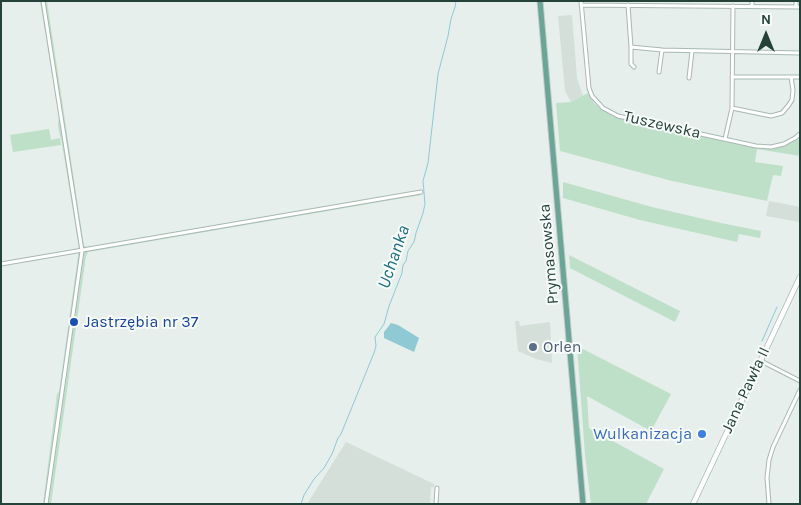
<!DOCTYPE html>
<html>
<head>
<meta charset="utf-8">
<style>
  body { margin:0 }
  #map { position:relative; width:801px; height:505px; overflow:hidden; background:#e6efeb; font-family:Karla,sans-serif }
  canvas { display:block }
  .frame { position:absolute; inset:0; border:2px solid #24423a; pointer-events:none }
  .north { position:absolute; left:741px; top:10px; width:50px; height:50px; -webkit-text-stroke:4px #f7fbf9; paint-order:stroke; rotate:0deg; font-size:14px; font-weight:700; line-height:20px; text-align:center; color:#24423a }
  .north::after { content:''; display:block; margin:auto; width:18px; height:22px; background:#24423a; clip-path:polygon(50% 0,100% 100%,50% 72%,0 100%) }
</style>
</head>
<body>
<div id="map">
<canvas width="801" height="505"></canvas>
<div class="frame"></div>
<div class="north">N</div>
</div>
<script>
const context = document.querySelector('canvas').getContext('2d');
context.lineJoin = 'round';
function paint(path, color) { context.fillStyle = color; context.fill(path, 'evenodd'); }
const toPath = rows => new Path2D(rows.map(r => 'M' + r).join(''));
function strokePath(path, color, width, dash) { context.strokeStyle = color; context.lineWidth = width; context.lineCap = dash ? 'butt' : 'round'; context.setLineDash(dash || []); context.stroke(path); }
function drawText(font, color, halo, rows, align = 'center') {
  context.font = font + ' Karla,sans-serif'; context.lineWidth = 4; context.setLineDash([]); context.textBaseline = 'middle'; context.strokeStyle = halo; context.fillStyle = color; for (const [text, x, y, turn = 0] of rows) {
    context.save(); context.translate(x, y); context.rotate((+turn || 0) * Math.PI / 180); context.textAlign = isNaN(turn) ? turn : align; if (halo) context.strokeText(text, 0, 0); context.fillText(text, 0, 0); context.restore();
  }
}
const built = toPath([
  [572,15,577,78,583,96,571,102,565,91,558,16],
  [769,201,800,207,800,222,766,216],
  [515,321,519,321,520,326,550,322,552,363,536,359,518,351],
  [346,442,434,484,434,487,431,487,430,504,307,504]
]);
const green = toPath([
  [40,1,47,1,84,246,87,247,147,237,421,191,421,195,88,252,86,256,51,504,43,504,57,394,59,392,78,256,79,248,61,138,60,136,58,126,59,117],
  [588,93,594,103,602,110,615,117,757,148,767,149,784,146,800,138,800,156,757,149,755,162,783,166,781,176,773,175,767,201,672,181,560,151,556,103,571,102],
  [49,129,51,140,60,138,61,145,13,152,10,135],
  [563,182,652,207,721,223,761,231,760,238,739,234,737,242,640,220,563,198],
  [569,255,680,311,675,322,570,268],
  [577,346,671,394,651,431,587,396,589,428,664,469,646,504,591,504,585,455]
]);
const water = toPath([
  [391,323,398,325,419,338,414,352,384,338,384,332]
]);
const stream = toPath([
  [762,341,777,307],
  [301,504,304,495,314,479,324,468,332,454,338,438,341,434,374,353,376,346,375,337,384,324,389,306,402,273,403,265,406,261,408,251,414,242,416,233,423,213,425,204,423,181,428,163,438,74,448,36,451,19,455,7,456,1]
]);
const minor = toPath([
  [43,1,82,251,46,504],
  [581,1,589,88,592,96,603,108,618,116,756,146,771,147,784,144,795,138,800,134],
  [752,1,752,6],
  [796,1,796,7],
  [581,5,800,7],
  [628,5,631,47,662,50,800,53],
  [631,47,631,64,634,67],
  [659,72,662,50],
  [732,77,800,77],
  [689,78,692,51],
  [732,108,771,116,782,113,788,106,792,100,793,90,791,77],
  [725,139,732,108,733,6],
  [1,264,421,192],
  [761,361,800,381],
  [436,504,437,488],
  [769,504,767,478,769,460,773,447,800,390]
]);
const tertiary = toPath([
  [693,504,800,277]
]);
const primary = toPath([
  [540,1,583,504]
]);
const markers = [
  [74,322,5,"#1a4fb4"],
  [533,347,5,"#5c6f8a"],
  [702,434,5,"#3f7fe0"]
];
const streetNames = [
  ["Tuszewska",662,125,13],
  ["Prymasowska",549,254,-95],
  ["Jana Pawła II",746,390,-65]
];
const transitNames = [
  ["Jastrzębia nr 37",84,322]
];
const serviceNames = [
  ["Orlen",543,347]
];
const shopNames = [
  ["Wulkanizacja",692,434]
];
const waterNames = [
  ["Uchanka",394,257,-71]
];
paint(built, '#d4dfda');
paint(green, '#bfe0c8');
paint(water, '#8ec9d4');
strokePath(stream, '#8ec9d4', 1);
strokePath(minor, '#a8b8b2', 5);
strokePath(tertiary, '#a8b8b2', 6);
strokePath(primary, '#c2cac8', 7);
strokePath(minor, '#fff', 3);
strokePath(tertiary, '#fff', 4.5);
strokePath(primary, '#6aa596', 5);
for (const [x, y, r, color] of markers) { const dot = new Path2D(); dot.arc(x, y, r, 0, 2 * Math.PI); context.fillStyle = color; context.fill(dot); strokePath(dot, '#f7fbf9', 2); }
drawText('16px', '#24423a', '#f7fbf9', streetNames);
drawText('16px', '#164399', '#f7fbf9', transitNames, 'left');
drawText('16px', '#4e5e75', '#f7fbf9', serviceNames, 'left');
drawText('16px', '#366cbe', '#f7fbf9', shopNames, 'right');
drawText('italic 18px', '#1c6f80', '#f7fbf9', waterNames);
</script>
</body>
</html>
